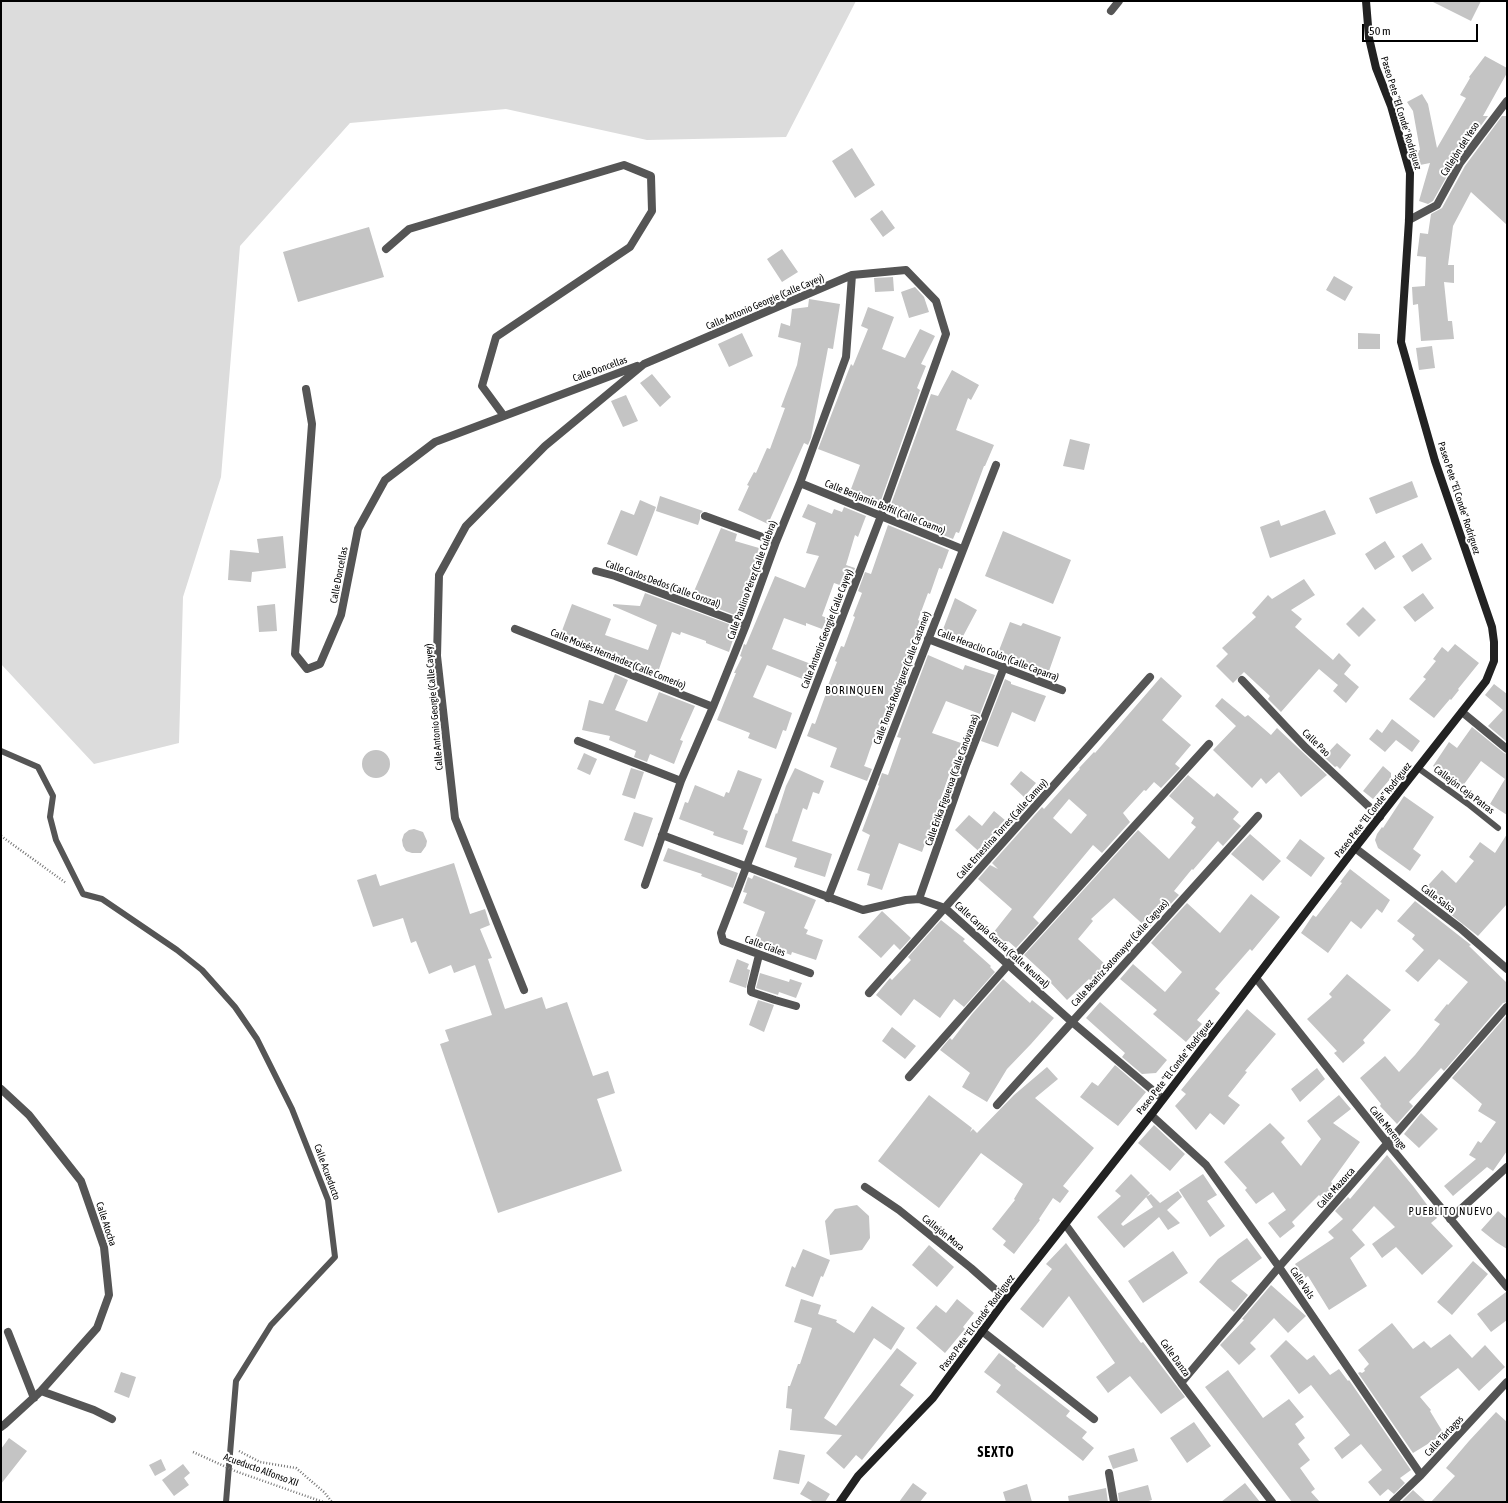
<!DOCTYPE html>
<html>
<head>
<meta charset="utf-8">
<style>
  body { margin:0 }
  #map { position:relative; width:1508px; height:1503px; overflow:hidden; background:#fff; font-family:"Asap Condensed",sans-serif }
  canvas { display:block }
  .frame { position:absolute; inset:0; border:2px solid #000; pointer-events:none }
  .scale { position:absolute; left:1362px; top:24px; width:116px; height:18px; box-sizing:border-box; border:2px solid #000; border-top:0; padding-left:5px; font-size:12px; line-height:14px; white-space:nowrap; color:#000; -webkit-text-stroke:3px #fff; paint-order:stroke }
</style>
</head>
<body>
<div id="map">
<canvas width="1508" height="1503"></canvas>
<div class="frame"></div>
<div class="scale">50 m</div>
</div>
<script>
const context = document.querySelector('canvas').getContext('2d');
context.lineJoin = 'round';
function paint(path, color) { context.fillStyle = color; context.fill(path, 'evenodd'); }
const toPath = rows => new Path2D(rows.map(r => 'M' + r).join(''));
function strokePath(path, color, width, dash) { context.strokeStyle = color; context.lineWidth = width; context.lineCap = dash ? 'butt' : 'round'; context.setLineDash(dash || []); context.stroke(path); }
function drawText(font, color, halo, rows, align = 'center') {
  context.font = font + ' "Asap Condensed",sans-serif'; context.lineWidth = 4; context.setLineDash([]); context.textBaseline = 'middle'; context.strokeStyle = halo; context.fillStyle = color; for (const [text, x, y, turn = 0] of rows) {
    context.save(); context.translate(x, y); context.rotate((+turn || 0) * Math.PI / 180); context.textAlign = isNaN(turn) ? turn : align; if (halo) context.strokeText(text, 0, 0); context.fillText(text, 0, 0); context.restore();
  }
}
const green = toPath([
  [1,1,856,1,786,137,647,140,506,109,350,123,240,246,221,477,183,597,179,743,94,764,1,664]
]);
const building = toPath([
  [1431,1,1481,1,1471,21],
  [1485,56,1507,68,1507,73,1483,116,1488,116,1456,160,1433,201,1428,204,1419,201,1430,163,1420,165,1417,151,1420,150,1413,111,1407,102,1422,94,1428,104,1437,148,1466,98,1460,95,1470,78,1469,77],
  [1502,116,1507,116,1507,225,1471,192,1453,226,1448,265,1454,265,1454,283,1444,282,1448,321,1452,321,1454,339,1421,341,1418,304,1413,305,1412,287,1425,286,1426,257,1417,256,1420,233,1428,234,1431,214,1442,208,1465,166],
  [852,148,875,185,855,198,832,161],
  [882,210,895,228,883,237,870,219],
  [369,227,384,277,298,302,283,252],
  [782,249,798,272,782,282,767,259],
  [1334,276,1353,287,1345,301,1326,290],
  [893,277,894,291,875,292,874,278],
  [915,287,924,297,929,312,909,318,901,292],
  [809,299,840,304,833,349,828,348,811,438,808,445,804,443,768,524,738,510,749,486,747,485,754,472,756,473,767,448,770,449,785,408,781,407,797,365,801,343,778,337,781,323,790,326,792,309,808,307],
  [868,307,894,317,882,349,905,358,920,329,935,336,921,364,926,366,917,388,920,390,880,503,872,500,870,505,848,497,860,465,818,449,851,364,853,366,868,329,861,326],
  [742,333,753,356,729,367,718,344],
  [1358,333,1380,334,1380,349,1358,349],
  [1432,346,1435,368,1419,370,1416,348],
  [952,370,979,385,971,400,968,398,956,430,994,445,985,466,984,466,959,533,956,532,953,539,892,515,894,509,890,507,931,394,938,396],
  [652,374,671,397,660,407,640,383],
  [626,395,638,421,623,427,611,401],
  [1070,439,1090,444,1084,470,1063,466],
  [1412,481,1418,497,1376,514,1369,498],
  [660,496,703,511,700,514,700,519,698,525,656,511],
  [640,500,656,507,637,556,607,544,621,510,634,515],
  [808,504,832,514,834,509,842,512,844,507,866,516,858,537,855,535,846,565,855,568,848,588,834,583,822,616,827,618,822,629,806,623,806,626,784,618,772,649,811,664,805,680,767,665,753,697,792,713,786,731,783,730,776,749,748,738,750,733,717,720,736,673,734,673,742,657,740,656,744,644,746,645,775,576,805,588,819,556,806,553,816,523,802,517],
  [1325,510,1336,534,1270,558,1260,527,1279,520,1281,526],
  [888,525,949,550,942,569,939,568,930,594,928,593,918,620,920,621,903,668,910,672,886,733,877,729,865,764,864,766,872,769,867,781,830,767,837,748,807,736,812,723,815,724,828,688,827,688,837,662,835,661,841,646,844,647,855,617,853,616,862,593,858,591,865,572,871,574],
  [721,528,737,534,735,541,759,548,740,617,671,591,672,589,692,596],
  [1003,531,1071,560,1053,604,985,576],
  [283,536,286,568,252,572,251,582,228,580,230,550,259,553,257,539],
  [1385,541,1395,557,1375,570,1365,554],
  [1422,543,1432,559,1412,572,1402,556],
  [1304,579,1315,595,1291,610,1302,619,1295,627,1333,660,1339,653,1351,665,1344,674,1359,687,1346,703,1333,691,1338,685,1319,669,1281,712,1268,699,1270,696,1244,672,1233,683,1216,666,1228,654,1222,648,1256,617,1252,613,1268,595,1272,599],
  [645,593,737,627,729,652,706,643,706,641,681,632,680,635,672,632,658,672,635,664,633,669,620,664,622,658,599,650,560,636,572,604,611,619,605,635,648,650,657,625,613,606,613,604,640,606],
  [1423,593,1434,608,1415,622,1403,607],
  [955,598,977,610,961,640,956,638,956,639,942,632],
  [275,604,277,631,259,632,257,606],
  [1363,607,1376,620,1359,637,1346,624],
  [1010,622,1021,626,1023,623,1061,637,1049,671,998,653],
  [1455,644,1479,663,1458,689,1459,690,1451,700,1450,699,1434,718,1409,699,1426,679,1423,677,1436,661,1433,659,1442,647,1448,652],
  [928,655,963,670,965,665,995,675,980,714,946,701,932,733,961,743,957,755,956,755,922,852,899,843,882,890,867,885,870,874,857,870,870,835,862,831,879,786,878,785,882,773,888,775,901,738,897,737],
  [615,674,628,680,615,710,647,722,659,692,695,706,680,740,683,741,674,764,650,754,647,762,634,757,636,751,609,740,610,736,582,730,589,700,603,704],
  [1161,677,1182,696,1162,720,1191,745,1175,764,1180,768,1161,788,1154,782,1146,791,1144,790,1123,813,1130,822,1102,853,1093,845,1033,917,1039,923,1016,948,1008,941,1006,944,993,933,1012,909,978,879,990,865,998,869,992,863,1042,807,1044,809,1080,769,1079,768,1094,752,1095,753],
  [1069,799,1087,815,1071,834,1053,818],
  [1005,679,1011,682,1011,684,1046,696,1035,722,1012,712,998,747,981,741],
  [1494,684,1507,694,1507,742,1488,726,1503,710,1485,695],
  [1222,698,1245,717,1248,715,1271,735,1277,728,1327,775,1301,797,1279,772,1266,784,1261,778,1252,788,1213,750,1236,726,1215,706],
  [1392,719,1420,741,1412,752,1396,740,1385,752,1369,739,1377,729,1382,733],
  [1472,727,1504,753,1507,754,1507,815,1490,804,1505,779,1481,761,1462,787,1433,766,1449,742,1457,748],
  [1337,743,1351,755,1340,769,1337,766,1335,767,1324,757],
  '362 764a14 14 0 1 1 28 0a14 14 0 1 1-28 0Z',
  [584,753,597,759,590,775,577,769],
  [1383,766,1391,773,1391,778,1373,799,1363,791],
  [631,768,644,772,635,799,622,795],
  [795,768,824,781,819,794,813,792,807,810,803,808,792,841,832,854,825,877,794,867,797,858,765,847,776,813,777,814,786,786],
  [738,770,762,779,743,829,748,831,743,845,713,835,714,832,679,819,685,802,688,803,695,785,724,797,726,792,729,793],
  [1021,771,1036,783,1024,797,1010,784],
  [1188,775,1214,797,1217,793,1239,812,1233,819,1241,826,1223,846,1218,841,1193,870,1192,869,1174,891,1179,895,1148,929,1114,898,1091,919,1093,921,1078,939,1107,966,1092,982,1089,979,1067,1000,1049,981,1050,979,1024,955,1138,830,1169,859,1196,827,1191,823,1194,818,1169,796],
  [1404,796,1434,817,1413,849,1421,855,1410,871,1378,848,1375,840,1377,834,1382,827,1383,828],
  [994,811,1011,825,984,856,955,830,969,815,982,826],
  [634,812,653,818,643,847,624,840],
  [414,829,423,832,427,841,426,846,421,853,412,853,406,851,403,846,402,840,404,834,409,830],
  [1250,834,1281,861,1263,881,1231,854],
  [1507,834,1507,904,1478,936,1422,892,1442,870,1456,883,1474,861,1469,857,1480,842,1495,853],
  [1300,839,1325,858,1311,877,1286,858],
  [668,848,738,873,733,888,701,876,702,874,663,861],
  [454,863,470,914,485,909,490,925,480,929,492,958,488,959,505,1009,542,997,546,1009,567,1002,593,1076,608,1071,615,1093,597,1099,622,1171,498,1213,440,1044,449,1041,445,1030,492,1015,475,965,454,973,451,965,429,974,416,941,411,943,403,918,373,927,357,880,376,874,380,886],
  [1350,869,1390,900,1382,913,1377,909,1361,929,1351,921,1328,953,1301,933,1313,915,1316,917,1342,883,1340,882],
  [754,875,816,900,804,928,808,930,806,934,823,940,816,960,792,952,791,955,754,941,765,912,743,903,747,893,743,892,748,877,752,879],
  [1251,894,1280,917,1252,951,1250,949,1215,989,1220,993,1197,1020,1202,1024,1186,1042,1153,1014,1157,1010,1120,979,1133,964,1165,992,1182,972,1151,943,1156,937,1187,903,1220,933],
  [1415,901,1471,945,1469,946,1507,983,1507,1002,1503,1003,1444,1071,1441,1068,1409,1102,1413,1106,1397,1124,1380,1106,1381,1104,1360,1078,1385,1056,1399,1072,1415,1055,1440,1024,1434,1020,1447,1004,1448,1005,1468,982,1439,959,1418,982,1405,971,1424,950,1412,939,1415,935,1397,921],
  [882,911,911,938,900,950,894,944,881,958,858,937],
  [941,920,965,939,963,941,991,966,990,967,995,972,964,1007,954,999,940,1018,914,999,901,1016,876,995,890,978,892,980,911,960,908,957],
  [737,959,749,964,747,969,750,970,746,988,729,982],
  [760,973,789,982,790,979,802,983,796,998,779,992,778,995,756,988],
  [1347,974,1391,1010,1363,1040,1365,1043,1343,1063,1334,1053,1337,1051,1307,1019,1332,997,1329,994],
  [1003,979,1030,1003,1032,1000,1054,1018,1031,1044,1007,1069,987,1102,962,1087,970,1073,940,1050,950,1038,952,1040,972,1014],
  [758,1000,774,1005,764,1032,749,1025],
  [1100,1002,1167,1060,1156,1073,1142,1074,1122,1057,1125,1053,1086,1018],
  [1247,1009,1276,1034,1245,1071,1247,1072,1228,1096,1240,1105,1224,1125,1210,1113,1196,1130,1175,1106,1186,1094,1181,1090],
  [1507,1015,1507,1151,1493,1171,1487,1167,1453,1196,1444,1186,1476,1159,1469,1155,1478,1141,1481,1143,1496,1122,1478,1111,1482,1104,1452,1078],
  [892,1027,916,1046,905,1059,882,1041],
  [1115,1065,1146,1092,1118,1126,1080,1097,1092,1082,1098,1086],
  [1047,1067,1058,1079,1035,1098,1094,1148,1063,1186,1069,1191,1060,1203,1053,1198,1039,1219,1040,1220,1014,1254,1003,1245,1006,1241,992,1229,1015,1200,1014,1199,1023,1184,981,1153,939,1208,878,1161,929,1095,972,1128,970,1132,973,1129,977,1133,1014,1095],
  [1317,1068,1325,1079,1300,1102,1291,1089],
  [1339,1095,1351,1109,1333,1123,1360,1142,1331,1182,1340,1190,1327,1203,1319,1195,1292,1222,1295,1226,1280,1238,1268,1223,1286,1210,1273,1192,1256,1204,1245,1190,1247,1188,1224,1162,1270,1123,1285,1138,1281,1142,1301,1166,1321,1139,1307,1121],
  [1421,1113,1438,1129,1419,1148,1404,1134],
  [1154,1125,1185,1154,1170,1171,1138,1143],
  [1387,1155,1413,1186,1437,1218,1431,1223,1453,1246,1422,1275,1396,1247,1382,1258,1372,1244,1395,1227,1374,1206,1352,1230,1365,1245,1350,1258,1367,1286,1329,1310,1308,1276,1305,1278,1295,1264,1334,1238,1328,1232,1343,1219,1335,1211,1348,1197,1350,1199],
  [1131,1174,1150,1193,1121,1224,1123,1226,1153,1207,1146,1197,1151,1194,1160,1203,1178,1191,1182,1197,1167,1210,1180,1223,1168,1230,1159,1217,1124,1248,1097,1217,1121,1196,1115,1191],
  [1203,1174,1217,1195,1207,1201,1225,1226,1210,1237,1179,1190],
  [857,1205,869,1216,870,1238,862,1250,830,1255,825,1221,835,1209],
  [1498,1211,1507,1219,1507,1249,1496,1242,1481,1230],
  [1247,1238,1262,1258,1231,1281,1248,1295,1234,1312,1199,1282,1218,1259],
  [1066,1243,1141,1343,1143,1342,1185,1397,1161,1414,1130,1376,1108,1393,1096,1377,1115,1363,1069,1296,1043,1328,1020,1309,1052,1269,1046,1264],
  [929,1245,954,1267,937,1287,912,1265],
  [803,1249,830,1260,823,1277,821,1276,813,1297,785,1286,792,1266,795,1268],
  [1173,1251,1188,1273,1143,1303,1128,1281],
  [1473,1261,1488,1274,1452,1315,1437,1302],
  [1271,1285,1306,1316,1288,1333,1274,1318,1250,1343,1256,1349,1239,1365,1220,1345,1244,1320,1242,1319],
  [1506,1292,1507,1292,1507,1320,1491,1332,1477,1314],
  [801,1299,821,1305,818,1314,837,1320,836,1322,854,1333,872,1306,905,1328,891,1350,874,1338,824,1418,836,1426,897,1348,917,1363,900,1385,914,1395,862,1460,856,1455,844,1469,826,1453,842,1435,790,1430,792,1409,786,1408,788,1386,790,1386,798,1364,800,1364,812,1328,794,1322],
  [957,1299,974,1313,963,1327,965,1329,945,1353,916,1328,936,1305,946,1313],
  [1392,1323,1413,1349,1424,1341,1431,1348,1450,1334,1472,1358,1485,1345,1505,1367,1479,1391,1458,1368,1420,1397,1431,1410,1430,1411,1444,1434,1413,1453,1358,1373,1360,1372,1362,1373,1365,1371,1364,1369,1369,1364,1358,1350],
  [1286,1340,1307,1360,1314,1355,1330,1375,1339,1369,1348,1381,1349,1380,1411,1470,1400,1478,1405,1483,1394,1494,1388,1489,1380,1496,1368,1482,1382,1470,1361,1444,1342,1459,1334,1448,1350,1435,1311,1385,1299,1394,1270,1356],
  [999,1353,1016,1366,1015,1368,1070,1411,1066,1416,1087,1432,1082,1438,1094,1448,1083,1461,996,1392,1001,1385,984,1372],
  [1228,1370,1263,1418,1289,1399,1304,1417,1295,1424,1305,1438,1298,1444,1310,1460,1300,1468,1315,1489,1311,1492,1320,1502,1292,1502,1205,1387],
  [121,1372,136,1377,129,1398,114,1392],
  [1496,1412,1507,1422,1507,1502,1431,1502,1455,1476,1446,1468,1469,1441],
  [1194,1422,1211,1446,1187,1463,1170,1438],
  [9,1438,27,1451,1,1484,1,1449],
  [1134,1448,1138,1461,1113,1469,1108,1456],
  [779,1450,805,1455,799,1484,773,1479],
  [161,1459,166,1470,155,1476,149,1465],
  [183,1464,190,1473,184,1478,189,1485,174,1496,162,1480],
  [808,1481,830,1494,825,1502,814,1502,800,1494],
  [913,1483,927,1493,920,1502,899,1502],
  [1245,1483,1260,1502,1221,1502],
  [1027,1484,1032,1502,1006,1502,1003,1492],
  [1148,1485,1152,1500,1145,1502,1119,1502,1118,1493],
  [1106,1488,1108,1502,1069,1502,1068,1496],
  [1413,1490,1426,1502,1402,1501]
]);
const path = toPath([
  [1,836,66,883],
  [239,1451,260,1462,296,1468,324,1492,332,1502]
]);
const lane = toPath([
  [1,751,38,767,53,796,50,817,56,840,83,894,102,899,177,950,202,970,235,1007,257,1039,292,1109,328,1200,335,1257,271,1325,236,1381,226,1502],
  [1418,768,1468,804,1498,828]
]);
const street = toPath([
  [1111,11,1119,1],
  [1409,220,1437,205,1460,163,1507,101],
  [386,249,409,229,624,165,651,176,652,211,630,247,496,337,482,386,504,416],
  [306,389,312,424,295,654,307,669,320,664,341,615,358,529,385,480,435,442,637,366],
  [800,483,962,549],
  [705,516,776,542],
  [596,571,615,576,746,625],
  [515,629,713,707],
  [928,639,1062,690],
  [1242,680,1305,747,1380,817],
  [1462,712,1507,749],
  [578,741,681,781],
  [662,835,863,910,906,900,919,899,945,908,1072,1022,1163,1099],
  [1355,848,1460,928,1507,969],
  [645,885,681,781,713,707,746,625,776,542,800,483,846,357,852,275],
  [828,898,996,465],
  [919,899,966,765,1004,667],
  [759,955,751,987,751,992,775,1000,796,1006],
  [1256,978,1388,1144,1507,1287],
  [524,990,455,818,437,656,439,575,466,526,545,446,644,364,852,275,906,270,936,301,946,334,881,516,721,933,723,941,810,973],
  [869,993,1150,677],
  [909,1077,1008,965,1209,744],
  [1,1089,29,1115,81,1181,104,1247,109,1295,97,1328,41,1391,5,1424,1,1427],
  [997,1105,1258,816],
  [1151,1115,1206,1165,1279,1267,1421,1475],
  [865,1187,899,1210,971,1268,1006,1299],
  [1450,1219,1507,1167],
  [1065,1224,1181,1383,1272,1502],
  [982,1331,1094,1419],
  [8,1332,34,1398],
  [1181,1383,1279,1267,1507,1007],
  [41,1391,94,1410,112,1419],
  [1109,1473,1114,1502],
  [1393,1502,1421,1475,1507,1382]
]);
const secondary = toPath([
  [840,1502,858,1476,933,1398,1006,1299,1151,1115,1355,848,1486,681,1494,661,1494,642,1492,627,1435,461,1401,342,1409,220,1410,173,1391,106,1376,68,1369,38,1366,1]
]);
const pathBridge = toPath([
  [193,1452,235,1471,323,1502]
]);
const streetNames = [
  ["Paseo Pete \"El Conde\" Rodríguez",1401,113,73],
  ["Callejón del Yeso",1460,149,-57],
  ["Calle Antonio Georgie (Calle Cayey)",765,302,-23],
  ["Calle Doncellas",600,369,-20],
  ["Paseo Pete \"El Conde\" Rodríguez",1459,498,72],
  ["Calle Benjamín Boffil (Calle Coamo)",885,507,22],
  ["Calle Doncellas",339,575,-79],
  ["Calle Paulino Pérez (Calle Culebra)",752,580,-70],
  ["Calle Carlos Dedos (Calle Corozal)",663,584,20],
  ["Calle Antonio Georgie (Calle Cayey)",827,629,-69],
  ["Calle Heraclio Colón (Calle Caparra)",998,655,21],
  ["Calle Moisés Hernández (Calle Comerío)",618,659,22],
  ["Calle Tomás Rodríguez (Calle Castaner)",902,678,-69],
  ["Calle Antonio Georgie (Calle Cayey)",434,707,-95],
  ["Calle Pao",1316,743,44],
  ["Calle Erika Figueroa (Calle Canóvanas)",952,780,-70],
  ["Callejón Ceja Patras",1464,790,37],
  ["Paseo Pete \"El Conde\" Rodríguez",1373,810,-52],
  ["Calle Ernestina Torres (Calle Camuy)",1002,829,-48],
  ["Calle Salsa",1438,899,37],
  ["Calle Carpía García (Calle Neutral)",1002,945,42],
  ["Calle Ciales",765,946,20],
  ["Calle Beatriz Sotomayor (Calle Caguas)",1120,953,-48],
  ["Paseo Pete \"El Conde\" Rodríguez",1175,1067,-52],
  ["Calle Merenge",1388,1128,51],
  ["Calle Acueducto",327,1172,70],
  ["Calle Mazorca",1336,1188,-48],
  ["Calle Atocha",106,1224,72],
  ["Callejón Mora",943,1233,39],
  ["Calle Vals",1302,1283,56],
  ["Paseo Pete \"El Conde\" Rodríguez",977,1323,-53],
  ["Calle Danza",1175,1358,54],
  ["Calle Tártagos",1444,1436,-47],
  ["Acueducto Alfonso XII",261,1470,20]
];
const neighbourhoodNames = [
  ["BORINQUEN",855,691],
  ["PUEBLITO NUEVO",1451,1212]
];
const districtNames = [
  ["SEXTO",996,1453]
];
paint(green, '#dcdcdc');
paint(building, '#c4c4c4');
strokePath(path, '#777', 2.5, [1, 2]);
strokePath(lane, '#555', 6);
strokePath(street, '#555', 8);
strokePath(secondary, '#222', 8);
strokePath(pathBridge, '#777', 2.5, [1, 2]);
drawText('10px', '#000', '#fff', streetNames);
context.letterSpacing = '1px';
drawText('11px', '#000', '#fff', neighbourhoodNames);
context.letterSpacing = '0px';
context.letterSpacing = '1px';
drawText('bold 14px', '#000', '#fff', districtNames);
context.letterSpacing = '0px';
</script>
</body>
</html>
